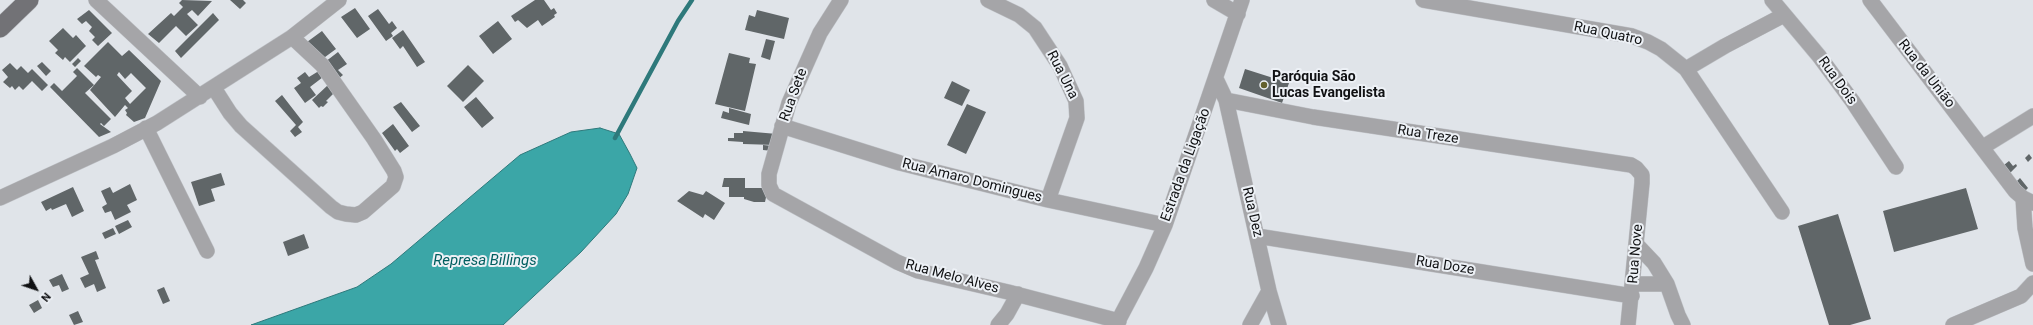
<!DOCTYPE html>
<html>
<head>
<meta charset="utf-8">
<style>
  body { margin:0 }
  #map { position:relative; width:2033px; height:325px; overflow:hidden; background:#e0e4e9; font-family:Roboto,sans-serif }
  canvas { display:block }
  .north { position:absolute; left:16px; top:269px; width:40px; height:40px; -webkit-text-stroke:3px #edf1f6; paint-order:stroke; rotate:130deg; font-size:11px; font-weight:700; line-height:16px; text-align:center; color:#101113 }
  .north::after { content:''; display:block; margin:auto; width:14px; height:18px; background:#101113; clip-path:polygon(50% 0,100% 100%,50% 72%,0 100%) }
</style>
</head>
<body>
<div id="map">
<canvas width="2033" height="325"></canvas>
<div class="north">N</div>
</div>
<script>
const context = document.querySelector('canvas').getContext('2d');
context.lineJoin = 'round';
function paint(path, color) { context.fillStyle = color; context.fill(path, 'evenodd'); }
const toPath = rows => new Path2D(rows.map(r => 'M' + r).join(''));
function strokePath(path, color, width, dash) { context.strokeStyle = color; context.lineWidth = width; context.lineCap = dash ? 'butt' : 'round'; context.setLineDash(dash || []); context.stroke(path); }
function drawText(font, color, halo, rows, align = 'center') {
  context.font = font + ' Roboto,sans-serif'; context.lineWidth = 4; context.setLineDash([]); context.textBaseline = 'middle'; context.strokeStyle = halo; context.fillStyle = color; for (const [text, x, y, turn = 0] of rows) {
    context.save(); context.translate(x, y); context.rotate((+turn || 0) * Math.PI / 180); context.textAlign = isNaN(turn) ? turn : align; if (halo) context.strokeText(text, 0, 0); context.fillText(text, 0, 0); context.restore();
  }
}
const water = toPath([
  [600,128,619,134,630,154,637,168,628,194,616,214,581,252,503,325,251,325,357,287,391,264,520,155,571,132,600,128]
]);
const stream = toPath([
  [615,138,678,21,692,0]
]);
const building = toPath([
  [182,0,212,1,198,16,192,10,187,14,198,25,186,36,176,26,159,43,148,34,171,13,174,16,183,7,179,3],
  [230,0,243,0,246,3,240,9],
  [535,0,544,0,551,10,554,8,557,13,554,15,555,17,542,26,538,20,527,28,518,20,515,22,511,16],
  [355,8,370,29,357,38,341,17],
  [378,9,389,24,392,21,397,28,391,33,393,36,386,41,368,16],
  [89,10,112,33,98,46,92,40,95,37,89,31,92,27,86,21,82,24,77,19],
  [757,10,789,18,784,39,745,30,749,15,755,17],
  [213,13,219,20,181,58,175,51],
  [498,21,512,39,493,54,479,36],
  [63,28,73,38,76,35,86,46,70,62,65,57,63,60,55,53,58,50,49,41],
  [403,30,425,62,417,67,403,46,400,49,392,38],
  [322,31,336,49,321,60,307,42],
  [766,39,775,41,770,60,761,57],
  [108,42,122,56,129,50,161,81,145,118,134,122,126,115,127,113,125,110,128,108,125,105,115,117,90,90,101,77,98,75,96,77,84,66],
  [119,72,125,79,131,73,146,88,130,104,125,98,132,91,117,75],
  [338,52,347,64,338,70,343,75,338,79,325,62],
  [729,53,750,58,749,63,756,64,745,111,715,104],
  [78,58,81,61,75,67,72,64],
  [42,62,51,71,46,76,37,66],
  [10,63,17,70,21,66,28,73,32,69,48,85,42,91,32,81,23,90,19,86,15,90,12,86,10,88,3,82,8,77,2,70],
  [468,65,484,81,463,102,447,86],
  [77,68,94,85,85,93,111,119,104,126,101,123,100,124,111,132,99,137,50,87,54,83,62,91,77,76,73,72],
  [322,69,327,74,310,87,316,95,305,103,294,88,301,83,297,78,305,72,309,77],
  [1245,69,1289,83,1282,103,1239,88],
  [952,81,970,90,962,106,944,98],
  [328,85,334,93,326,101,328,102,323,107,321,106,319,108,312,100],
  [282,95,303,122,298,127,302,132,295,137,290,131,296,125,275,101],
  [476,97,494,118,482,128,464,107],
  [401,102,420,126,412,132,393,107],
  [967,104,986,112,966,154,947,145],
  [729,108,751,114,749,125,721,118,723,111,729,113],
  [393,124,409,146,400,153,397,149,395,151,382,133],
  [743,131,777,134,775,145,743,144,743,142,728,141,728,138,734,138,734,133,743,133],
  [763,145,773,146,773,151,763,150],
  [2029,154,2032,158,2028,162,2025,158],
  [2009,161,2013,166,2016,164,2017,166,2010,173,2004,165],
  [221,173,225,185,211,189,215,201,199,206,191,182],
  [724,178,745,178,745,188,768,188,765,202,754,202,744,199,744,197,729,197,729,187,722,187],
  [2020,178,2028,188,2025,191,2017,181],
  [130,184,137,200,127,205,131,212,115,220,111,211,105,213,102,207,107,204,101,191,110,187,113,193],
  [73,187,84,211,72,217,66,204,52,210,51,208,46,211,41,202],
  [1966,188,1978,229,1894,252,1883,211],
  [689,191,703,195,706,191,725,203,714,220,705,214,703,218,677,201],
  [1838,214,1871,319,1850,325,1829,325,1798,226],
  [128,220,132,227,119,234,115,226],
  [113,228,116,234,105,239,102,233],
  [304,234,309,248,288,256,283,242],
  [96,251,99,259,95,260,106,288,97,292,94,284,85,288,80,278,89,274,81,257],
  [62,274,69,289,62,292,59,285,53,287,49,280],
  [164,287,170,301,163,304,157,290],
  [38,300,42,308,34,313,29,305],
  [78,311,83,322,74,325,69,315]
]);
const minor = toPath([
  [96,0,200,97],
  [841,0,820,33,789,103,769,174,769,185,773,194,897,262,918,271,1008,292,1119,321],
  [988,0,1019,15,1035,28,1060,66,1076,101,1077,118,1048,200],
  [1214,0,1238,14],
  [1423,0,1632,36,1648,42,1661,49,1686,69,1782,212],
  [1772,0,1819,56,1853,102,1896,167],
  [1870,0,2015,191,2023,198,2033,203],
  [1686,69,1725,46,1784,15],
  [1216,79,1226,100,1313,117,1631,165,1636,168,1642,175,1642,183,1628,325],
  [214,88,230,113,241,126,331,207,338,212,346,214,356,215,363,212,393,186,396,177,394,171,374,139,322,65,292,37],
  [1226,100,1269,291,1279,325],
  [782,126,900,163,1048,200,1165,225],
  [146,128,207,251],
  [1983,147,2033,116],
  [0,198,113,146,157,123,292,37,339,0],
  [2023,198,2025,228,2033,264],
  [1257,236,1632,296],
  [1636,244,1654,263,1667,284,1678,315,1683,325],
  [1633,284,1667,284],
  [998,325,1007,314,1018,294],
  [1116,325,1146,268,1165,225,1242,0],
  [1250,325,1269,291],
  [1953,325,2021,296,2033,283]
]);
const major = toPath([
  [0,28,29,0]
]);
const markers = [
  [1264,85,4,"#63602d"]
];
const streetNames = [
  ["Rua Quatro",1608,34,12],
  ["Rua da União",1926,74,52],
  ["Rua Una",1062,75,63],
  ["Rua Dois",1837,81,54],
  ["Rua Sete",794,95,-70],
  ["Rua Treze",1428,135,9],
  ["Estrada da Ligação",1186,165,-70],
  ["Rua Amaro Domingues",972,181,14],
  ["Rua Dez",1252,212,77],
  ["Rua Nove",1636,254,-85],
  ["Rua Doze",1445,266,9],
  ["Rua Melo Alves",952,277,15]
];
const poiNames = [
  ["Paróquia São",1272,77],
  ["Lucas Evangelista",1272,93]
];
const waterNames = [
  ["Represa Billings",485,261]
];
paint(water, '#3ba6a7');
strokePath(water, '#2e797b', 1);
strokePath(stream, '#2e797b', 4.5);
paint(building, '#606668');
strokePath(minor, '#bfc2c7', 16);
strokePath(major, '#bfc2c7', 20);
strokePath(minor, '#a5a5a8', 15);
strokePath(major, '#727276', 19);
for (const [x, y, r, color] of markers) { const dot = new Path2D(); dot.arc(x, y, r, 0, 2 * Math.PI); context.fillStyle = color; context.fill(dot); strokePath(dot, '#edf1f6', 1.5); }
drawText('14px', '#101113', '#edf1f6', streetNames);
drawText('bold 14px', '#101113', '#edf1f6', poiNames, 'left');
drawText('italic 15px', '#005f60', '#edf1f6', waterNames);
</script>
</body>
</html>
